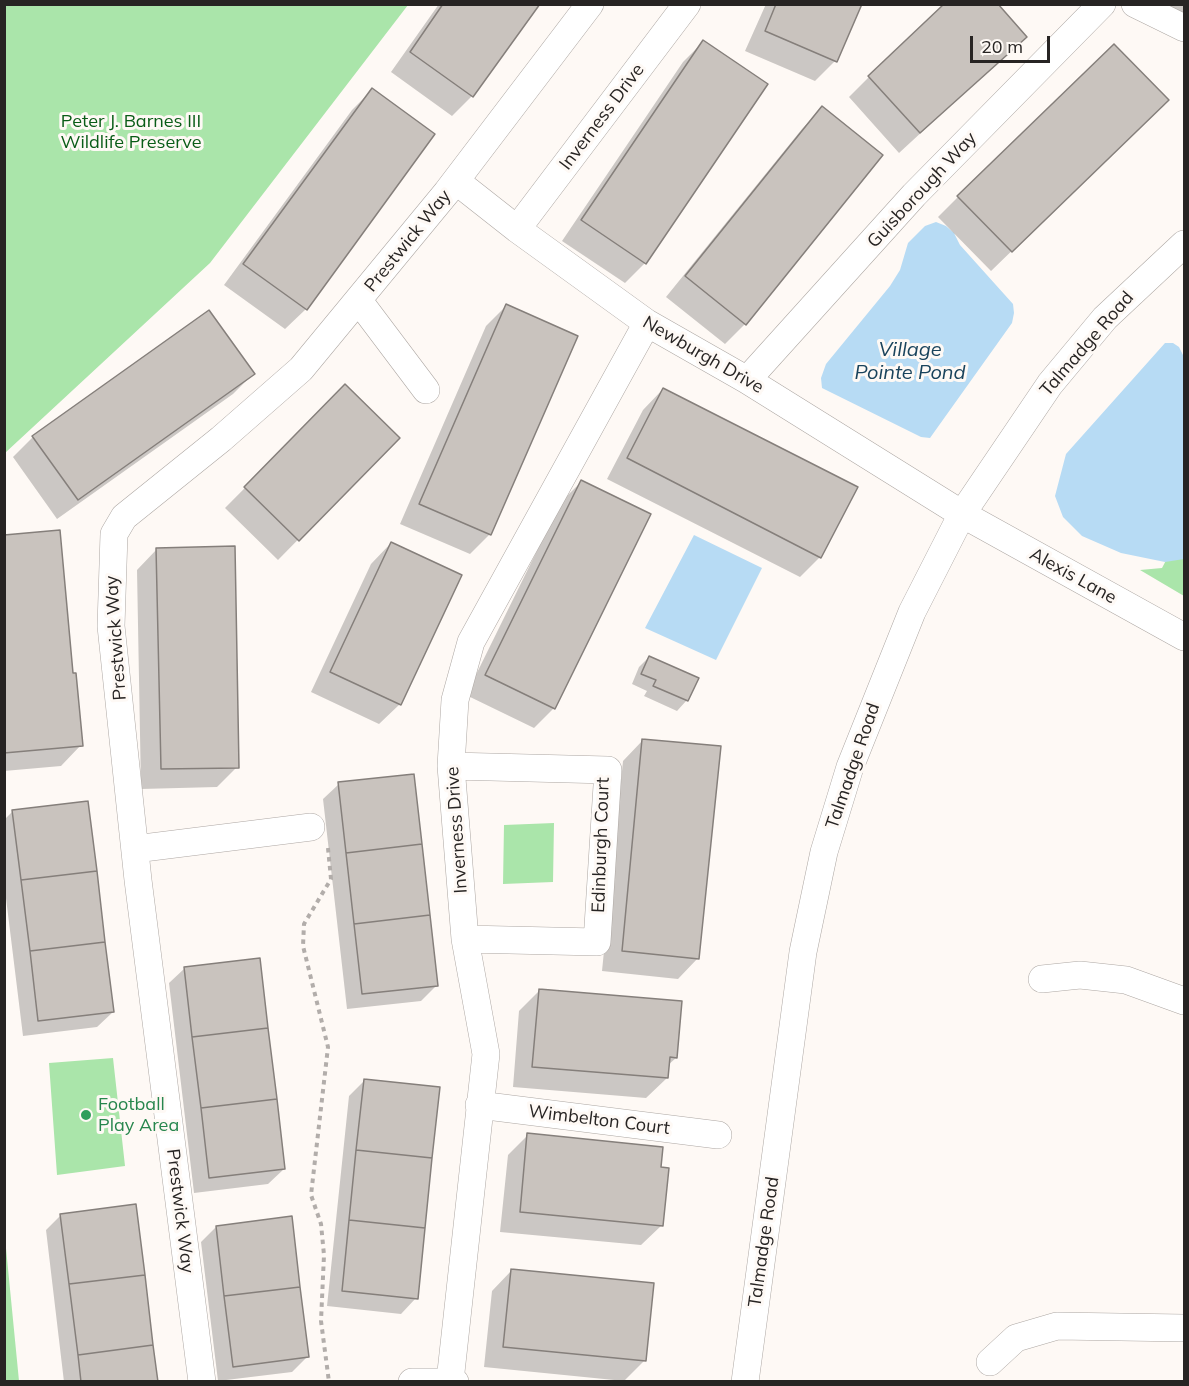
<!DOCTYPE html>
<html>
<head>
<meta charset="utf-8">
<style>
  body { margin:0 }
  #map { position:relative; width:1189px; height:1386px; overflow:hidden; background:#fef9f5; font-family:Mulish,sans-serif }
  canvas { display:block }
  .frame { position:absolute; inset:0; border:6px solid #272423; pointer-events:none }
  .scale { position:absolute; left:970px; top:36px; width:80px; height:27px; box-sizing:border-box; border:3px solid #272423; border-top:0; padding-left:8px; font-size:18px; line-height:21px; white-space:nowrap; color:#272423; -webkit-text-stroke:4px #fef9f5; paint-order:stroke }
</style>
</head>
<body>
<div id="map">
<canvas width="1189" height="1386"></canvas>
<div class="frame"></div>
<div class="scale">20 m</div>
</div>
<script>
const context = document.querySelector('canvas').getContext('2d');
context.lineJoin = 'round';
function paint(path, color) { context.fillStyle = color; context.fill(path, 'evenodd'); }
const toPath = rows => new Path2D(rows.map(r => 'M' + r).join(''));
function strokePath(path, color, width, dash) { context.strokeStyle = color; context.lineWidth = width; context.lineCap = dash ? 'butt' : 'round'; context.setLineDash(dash || []); context.stroke(path); }
function drawText(font, color, halo, rows, align = 'center') {
  context.font = font + ' Mulish,sans-serif'; context.lineWidth = 6; context.setLineDash([]); context.textBaseline = 'middle'; context.strokeStyle = halo; context.fillStyle = color; for (const [text, x, y, turn = 0] of rows) {
    context.save(); context.translate(x, y); context.rotate((+turn || 0) * Math.PI / 180); context.textAlign = isNaN(turn) ? turn : align; if (halo) context.strokeText(text, 0, 0); context.fillText(text, 0, 0); context.restore();
  }
}
const green = toPath([
  [4,5,408,5,210,263,5,453],
  [1184,526,1184,596,1140,570,1162,568],
  [554,823,553,882,503,884,504,825],
  [113,1058,125,1166,57,1175,49,1063],
  [5,1238,19,1381,5,1381]
]);
const water = toPath([
  [936,222,946,226,954,233,960,245,1013,304,1014,313,1012,323,930,438,921,437,822,388,821,378,826,364,890,286,900,270,908,243,925,226],
  [1165,343,1173,343,1179,347,1184,357,1184,559,1165,562,1121,553,1082,536,1063,517,1055,496,1066,454],
  [694,535,762,568,716,660,645,628]
]);
const shadow = toPath([
  [439,4,538,4,472,96,452,116,391,72],
  [766,4,860,4,835,61,815,81,745,51],
  [1162,4,1184,4,1184,15],
  [1025,37,899,153,849,97,869,77],
  [703,42,645,263,625,283,562,241,683,62],
  [372,90,306,309,285,329,224,285,352,110],
  [822,108,745,324,725,344,666,297,802,129],
  [1147,120,991,271,938,217,958,197],
  [506,306,490,534,470,554,400,524,486,326],
  [253,374,233,394,57,519,13,457,33,437],
  [345,387,398,438,278,560,225,508],
  [663,389,820,557,800,577,607,479,643,410],
  [581,482,554,708,534,728,466,695,561,502],
  [4,536,81,745,61,766,4,771],
  [391,543,400,704,379,724,311,692,371,564],
  [157,549,237,767,217,787,141,789,137,570],
  [649,657,687,700,677,711,644,696,647,691,632,684,639,667],
  [643,740,698,958,678,979,602,971,623,761],
  [339,784,437,985,421,1001,347,1009,323,799],
  [13,811,113,1012,97,1027,23,1036,4,882,4,820],
  [185,968,284,1169,268,1184,194,1193,169,983],
  [539,991,676,1058,668,1065,667,1078,646,1098,513,1087,519,1011],
  [364,1081,416,1298,401,1314,327,1306,349,1096],
  [528,1135,659,1168,662,1225,641,1245,500,1232,508,1155],
  [61,1215,156,1382,64,1382,46,1230],
  [216,1227,307,1357,292,1372,218,1381,201,1242],
  [512,1270,644,1361,624,1381,484,1367,492,1291]
]);
const building = toPath([
  [443,4,540,4,473,97,410,52,443,4],
  [776,4,862,4,837,62,765,31,776,4],
  [944,4,998,4,1027,37,920,133,868,76,944,4],
  [703,40,768,84,646,264,581,220,703,40],
  [1114,44,1169,100,1012,252,957,196,1114,44],
  [372,88,435,134,307,310,243,264,372,88],
  [822,106,883,155,746,325,685,276,822,106],
  [506,304,578,336,491,535,419,504,506,304],
  [209,310,255,374,78,500,32,436,209,310],
  [345,384,400,438,299,541,244,487,345,384],
  [663,388,858,487,821,558,627,458,663,388],
  [581,480,651,514,555,709,485,675,581,480],
  [60,530,73,673,76,673,83,746,4,753,4,535,60,530],
  [391,542,462,575,401,705,330,672,391,542],
  [235,546,239,768,161,769,156,548,235,546],
  [649,656,699,678,688,701,653,686,656,680,641,674,649,656],
  [642,739,721,746,699,959,622,951,642,739],
  [414,774,422,844,346,853,338,782,414,774],
  [88,801,97,871,21,880,12,810,88,801],
  [422,844,430,915,354,924,346,853,422,844],
  [97,871,105,942,30,951,21,880,97,871],
  [430,915,438,986,362,994,354,924,430,915],
  [105,942,114,1012,38,1021,30,951,105,942],
  [260,958,268,1028,192,1037,184,967,260,958],
  [539,989,682,1001,677,1058,670,1057,668,1078,532,1067,539,989],
  [268,1028,277,1099,201,1108,192,1037,268,1028],
  [364,1079,440,1087,432,1158,356,1150,364,1079],
  [277,1099,285,1169,209,1178,201,1108,277,1099],
  [527,1133,663,1147,661,1167,669,1168,663,1226,520,1212,527,1133],
  [356,1150,432,1158,425,1228,349,1220,356,1150],
  [136,1204,145,1275,69,1284,60,1214,136,1204],
  [292,1216,300,1287,224,1296,216,1226,292,1216],
  [349,1220,425,1228,418,1299,342,1291,349,1220],
  [511,1269,654,1283,646,1361,503,1347,511,1269],
  [145,1275,153,1345,78,1355,69,1284,145,1275],
  [300,1287,309,1357,233,1367,224,1296,300,1287],
  [153,1345,158,1382,81,1382,78,1355,153,1345]
]);
const path = toPath([
  [328,848,331,879,304,924,303,946,328,1047,311,1195,321,1224,324,1255,321,1321,329,1382]
]);
const minor = toPath([
  [1135,4,1184,28],
  [456,181,517,229,647,323,747,380,962,514,1184,637],
  [517,229,687,4],
  [359,301,426,390],
  [747,380,914,195,1102,4],
  [451,766,608,770,597,942,465,939],
  [135,849,311,827],
  [1042,979,1080,975,1126,980,1184,1001],
  [479,1105,718,1135],
  [990,1362,1016,1338,1057,1326,1184,1328],
  [450,1381,486,1054,465,939,451,766,455,700,471,642,647,323],
  [202,1382,138,880,111,626,114,534,124,517,221,439,301,369,447,192,590,4],
  [412,1382,455,1382],
  [745,1382,803,952,824,852,850,767,912,612,962,514,1050,384,1105,318,1184,244]
]);
const markers = [
  [86,1115,6,"#2e9e5b"]
];
const streetNames = [
  ["Inverness Drive",602,117,-53],
  ["Guisborough Way",922,190,-47],
  ["Prestwick Way",408,241,-51],
  ["Talmadge Road",1087,344,-49],
  ["Newburgh Drive",703,355,30],
  ["Alexis Lane",1073,576,29],
  ["Prestwick Way",116,638,-94],
  ["Talmadge Road",853,766,-71],
  ["Inverness Drive",457,830,-94],
  ["Edinburgh Court",601,845,-88],
  ["Wimbelton Court",599,1120,7],
  ["Prestwick Way",180,1211,83],
  ["Talmadge Road",764,1242,-82]
];
const parkNames = [
  ["Peter J. Barnes III",131,122],
  ["Wildlife Preserve",131,143]
];
const leisureNames = [
  ["Football",98,1105],
  ["Play Area",98,1126]
];
const waterNames = [
  ["Village",910,350],
  ["Pointe Pond",910,373]
];
paint(green, '#aae5aa');
paint(water, '#b7dbf4');
paint(shadow, '#0003');
paint(building, '#c9c3be');
strokePath(building, '#857f7b', 1.5);
strokePath(minor, '#ada7a3', 28);
strokePath(path, '#b2adaa', 4, [4.5, 4.5]);
strokePath(minor, '#fff', 27);
for (const [x, y, r, color] of markers) { const dot = new Path2D(); dot.arc(x, y, r, 0, 2 * Math.PI); context.fillStyle = color; context.fill(dot); strokePath(dot, '#fef9f5', 2); }
drawText('18px', '#272423', '#fef9f5', streetNames);
drawText('18px', '#095c17', '#fef9f5', parkNames);
drawText('18px', '#27864d', '#fef9f5', leisureNames, 'left');
drawText('italic 20px', '#19435c', '#fef9f5', waterNames);
</script>
</body>
</html>
